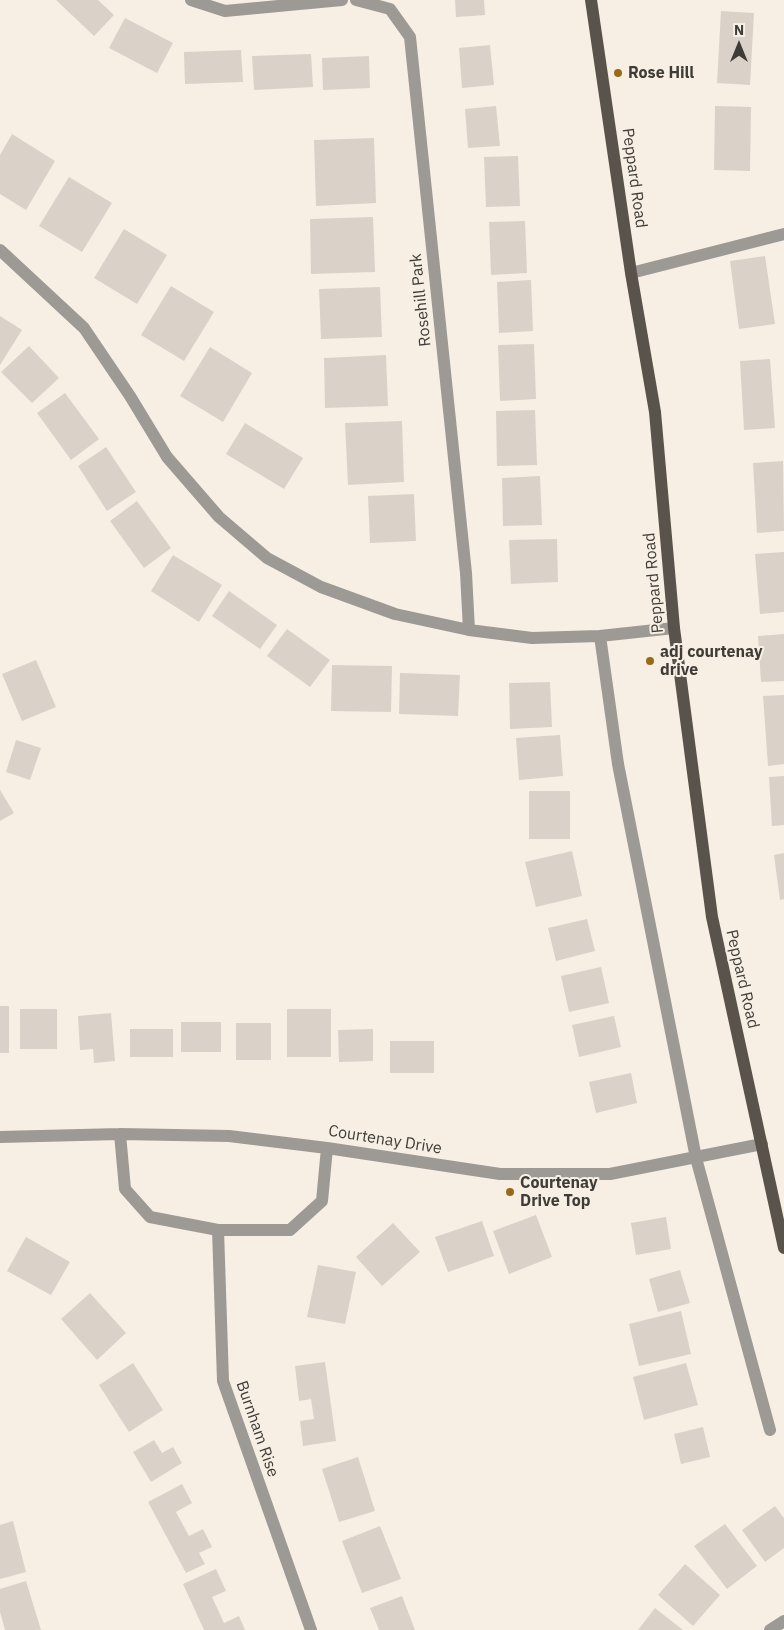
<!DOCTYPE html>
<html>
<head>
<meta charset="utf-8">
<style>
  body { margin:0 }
  #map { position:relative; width:784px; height:1630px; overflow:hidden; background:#f7efe4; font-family:"IBM Plex Sans",sans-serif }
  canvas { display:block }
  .north { position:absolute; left:714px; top:20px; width:50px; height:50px; -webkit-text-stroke:4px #f7efe4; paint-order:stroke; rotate:0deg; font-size:14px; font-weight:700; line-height:20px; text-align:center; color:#3f3c37 }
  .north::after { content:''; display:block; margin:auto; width:18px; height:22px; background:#3f3c37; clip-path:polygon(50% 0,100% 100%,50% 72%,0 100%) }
</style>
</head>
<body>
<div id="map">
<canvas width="784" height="1630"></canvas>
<div class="north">N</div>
</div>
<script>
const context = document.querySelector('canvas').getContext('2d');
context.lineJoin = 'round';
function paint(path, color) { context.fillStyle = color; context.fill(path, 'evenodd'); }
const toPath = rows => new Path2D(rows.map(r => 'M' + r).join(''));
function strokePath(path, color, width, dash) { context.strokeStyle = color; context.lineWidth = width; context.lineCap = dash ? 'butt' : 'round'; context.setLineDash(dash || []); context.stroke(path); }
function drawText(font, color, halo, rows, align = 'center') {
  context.font = font + ' "IBM Plex Sans",sans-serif'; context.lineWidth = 4; context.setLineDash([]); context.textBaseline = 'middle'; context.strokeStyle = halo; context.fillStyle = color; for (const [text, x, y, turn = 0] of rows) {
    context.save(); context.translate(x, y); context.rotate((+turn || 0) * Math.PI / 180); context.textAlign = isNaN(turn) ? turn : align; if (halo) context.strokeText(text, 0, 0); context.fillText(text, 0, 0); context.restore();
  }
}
const building = toPath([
  [56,0,98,0,114,15,94,36],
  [455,0,484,0,485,15,456,17],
  [721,11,754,13,750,85,717,83],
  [125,18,173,43,157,73,109,48],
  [490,45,494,85,462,88,459,48],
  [241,50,243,82,185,84,184,52],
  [311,54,313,87,254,90,252,56],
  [369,56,370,88,323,90,322,58],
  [496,106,500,146,468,148,465,109],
  [715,106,751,107,750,171,714,170],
  [12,134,55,161,26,210,0,194,0,155],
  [374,138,376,203,316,206,314,140],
  [518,156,520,206,486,207,484,157],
  [69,177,112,203,82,252,39,226],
  [373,217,375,272,311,274,310,219],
  [525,221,527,273,491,275,489,222],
  [124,229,167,255,137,304,94,278],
  [765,256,775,324,739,329,730,261],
  [531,280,533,331,499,333,497,282],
  [171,286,214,312,184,361,141,335],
  [380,287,382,337,321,339,319,289],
  [0,316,22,330,0,365],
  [534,344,536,399,500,401,498,345],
  [29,346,59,378,32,403,1,372],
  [210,347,252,373,223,422,180,396],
  [386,355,388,406,325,408,324,358],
  [770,359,775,428,744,430,740,361],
  [65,393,99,439,71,460,37,413],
  [535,410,537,465,497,466,496,411],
  [402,421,404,482,348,485,345,423],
  [245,423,303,458,284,489,226,454],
  [106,447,136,492,107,511,78,466],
  [783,461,784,531,757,533,753,463],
  [540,476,542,525,503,526,502,478],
  [414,494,416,541,370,543,368,496],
  [137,501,171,548,144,568,110,521],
  [557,539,558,582,511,584,509,540],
  [784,552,784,612,760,614,755,554],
  [173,555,222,585,199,622,151,591],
  [229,591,277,625,260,649,212,616],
  [287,629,330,660,310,687,267,656],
  [784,634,784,681,761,682,758,636],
  [36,660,56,707,22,721,2,674],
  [332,665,392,666,391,712,331,711],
  [400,673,460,675,458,716,399,714],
  [550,682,552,727,510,729,509,683],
  [784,695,784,764,768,766,763,696],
  [560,735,563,776,519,780,516,738],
  [16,740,41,748,30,780,6,772],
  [784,776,784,825,772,826,769,777],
  [0,790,14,813,0,821],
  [529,791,570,791,570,839,529,839],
  [572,851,582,896,536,907,525,862],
  [784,853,784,899,780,900,774,855],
  [587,919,595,951,556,961,548,928],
  [601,967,609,1003,569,1012,561,976],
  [0,1006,9,1006,9,1053,0,1053],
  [20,1009,57,1009,57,1049,20,1049],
  [287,1009,331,1009,331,1057,287,1057],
  [111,1013,115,1061,94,1063,93,1049,80,1050,78,1016],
  [614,1016,621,1047,579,1057,572,1025],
  [181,1022,221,1022,221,1052,181,1052],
  [236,1023,271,1023,271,1060,236,1060],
  [130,1029,173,1029,173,1057,130,1057],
  [373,1029,373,1061,339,1062,338,1030],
  [390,1041,434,1041,434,1073,390,1073],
  [631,1073,637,1103,596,1113,589,1082],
  [536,1215,552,1257,509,1274,493,1231],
  [666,1217,671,1249,636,1255,631,1223],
  [482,1221,494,1256,448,1272,435,1237],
  [393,1223,420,1252,382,1286,356,1257],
  [26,1237,70,1262,51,1295,7,1271],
  [318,1265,356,1272,345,1324,307,1317],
  [680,1270,690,1303,658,1312,649,1279],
  [90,1293,126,1333,97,1360,61,1319],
  [681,1311,691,1354,639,1366,629,1324],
  [325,1362,336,1441,303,1446,300,1421,314,1419,311,1399,299,1401,295,1366],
  [133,1363,163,1410,129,1432,99,1385],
  [686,1363,698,1405,644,1420,633,1377],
  [703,1427,710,1457,681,1464,674,1434],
  [154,1440,162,1453,173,1447,182,1463,151,1482,133,1452],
  [358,1457,375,1511,339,1522,322,1469],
  [182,1484,192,1503,176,1512,189,1536,203,1529,212,1547,199,1553,205,1564,186,1573,148,1502],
  [775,1506,784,1518,784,1548,765,1562,742,1530],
  [13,1521,26,1572,0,1579,0,1525],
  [725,1524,757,1566,727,1589,694,1546],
  [380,1526,401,1579,362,1593,342,1541],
  [685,1564,720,1595,693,1626,658,1595],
  [216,1569,226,1591,212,1597,224,1623,239,1616,245,1630,204,1630,183,1584],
  [26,1581,41,1630,5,1630,0,1612,0,1589],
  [402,1596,415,1630,379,1630,370,1608],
  [655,1608,683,1630,638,1630]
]);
const minor = toPath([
  [191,0,225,11,342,0],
  [356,0,390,9,410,37,466,573,469,630],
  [0,250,84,328,130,396,167,457,219,517,267,558,321,587,395,614,469,630,532,638,600,636,674,628],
  [631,273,784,234],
  [600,636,618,764,696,1158,770,1430],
  [120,1134,125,1189,150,1217,218,1230,290,1230,322,1201,327,1148],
  [0,1137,120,1134,229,1136,327,1148,500,1174,610,1174,762,1144],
  [218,1230,223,1381,311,1630],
  [770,1630,784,1621]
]);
const major = toPath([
  [591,0,631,273,655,412,674,628,712,917,784,1248]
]);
const markers = [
  [618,73,5,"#986a19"],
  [650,661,5,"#986a19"],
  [510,1192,5,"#986a19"]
];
const poiNames = [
  ["Rose Hill",628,73],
  ["adj courtenay",660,652],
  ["drive",660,670],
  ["Courtenay",520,1183],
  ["Drive Top",520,1201]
];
const streetNames = [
  ["Peppard Road",634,178,82],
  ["Rosehill Park",421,300,-96],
  ["Peppard Road",654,583,-95],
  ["Peppard Road",742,979,77],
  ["Courtenay Drive",385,1140,9],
  ["Burnham Rise",257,1429,71]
];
paint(building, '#dad2c8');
strokePath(minor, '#9d9995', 12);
strokePath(major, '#59534b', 12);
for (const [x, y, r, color] of markers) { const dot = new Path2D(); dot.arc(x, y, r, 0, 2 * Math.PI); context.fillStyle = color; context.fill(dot); strokePath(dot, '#f7efe4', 2); }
drawText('bold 16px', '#3f3c37', '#f7efe4', poiNames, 'left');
drawText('16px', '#3f3c37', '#f7efe4', streetNames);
</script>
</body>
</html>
